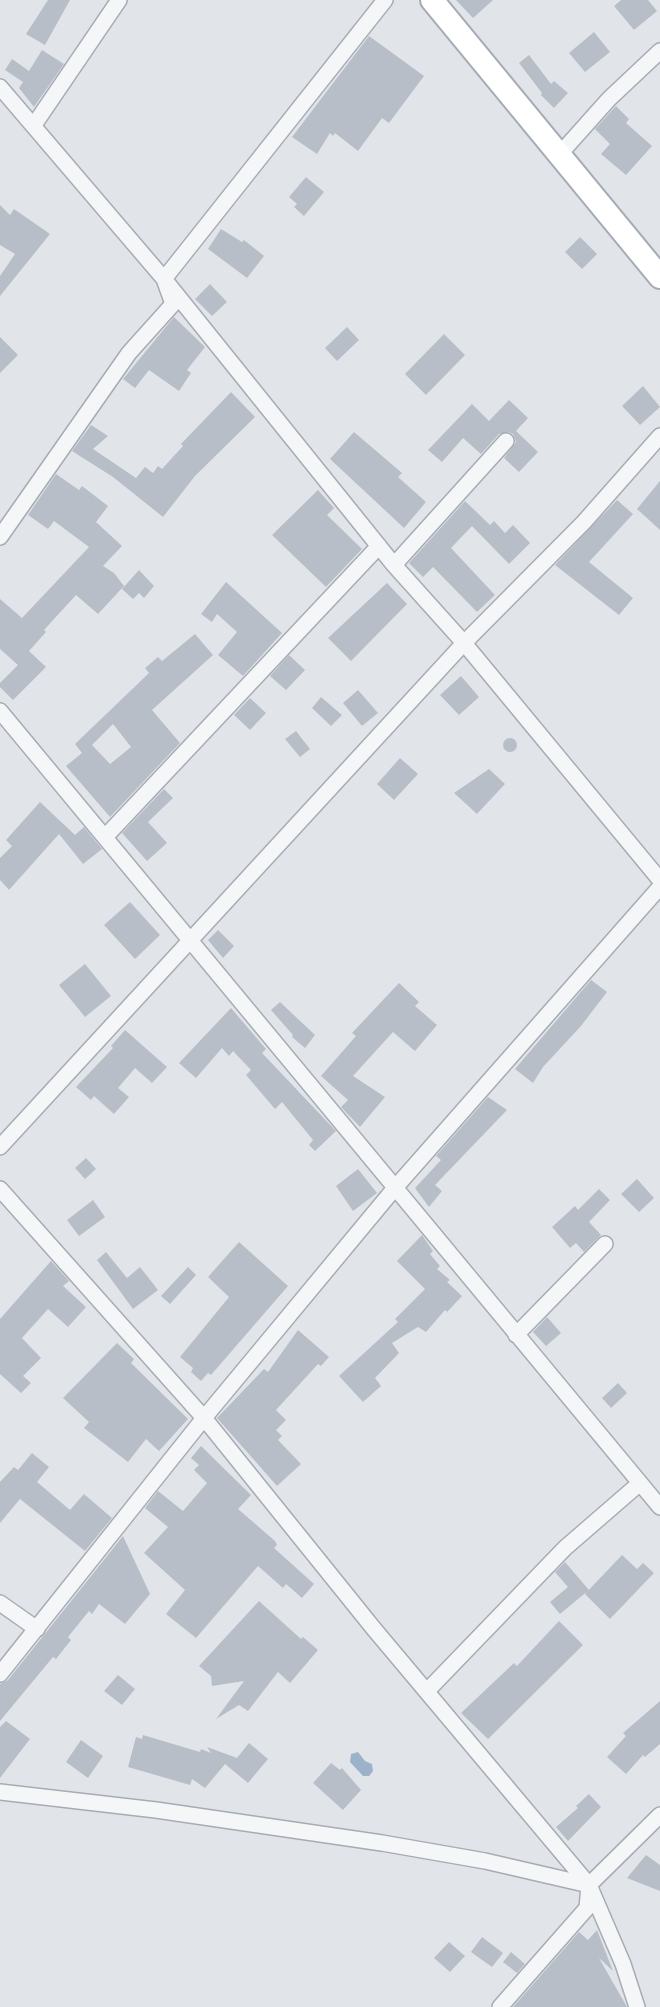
<!DOCTYPE html>
<html>
<head>
<meta charset="utf-8">
<style>
  body { margin:0 }
  canvas { display:block; background:#e1e5ea }
</style>
</head>
<body>
<canvas width="660" height="2007"></canvas>
<script>
const context = document.querySelector('canvas').getContext('2d');
context.lineJoin = 'round';
function paint(path, color) { context.fillStyle = color; context.fill(path, 'evenodd'); }
const toPath = rows => new Path2D(rows.map(r => 'M' + r).join(''));
function strokePath(path, color, width, dash) { context.strokeStyle = color; context.lineWidth = width; context.lineCap = dash ? 'butt' : 'round'; context.setLineDash(dash || []); context.stroke(path); }
const water = toPath([
  [358,1752,365,1761,372,1764,373,1771,369,1776,363,1776,350,1762,351,1754]
]);
const building = toPath([
  [48,0,70,0,45,45,26,34],
  [456,0,493,0,473,18],
  [621,0,648,0,657,11,634,30,614,6],
  [594,32,610,52,585,72,569,53],
  [369,36,424,76,389,123,382,118,358,151,335,133,333,136,330,133,317,154,292,137],
  [42,50,64,64,34,107,19,88,23,82,5,70,12,59,29,71],
  [529,55,551,84,554,81,568,93,554,108,541,95,542,93,519,63],
  [616,106,629,119,626,123,652,146,626,175,601,154,610,144,595,129],
  [306,177,324,192,304,216,294,207,297,204,289,197],
  [0,205,10,215,14,209,50,234,0,296,0,276,15,254,0,245],
  [221,229,242,242,244,240,264,256,247,278,208,249],
  [580,237,597,254,582,269,565,252],
  [210,284,227,302,212,316,195,299],
  [174,317,205,347,187,370,191,373,179,391,149,370,135,388,123,379],
  [347,327,359,340,337,361,325,348],
  [444,334,465,355,426,395,405,374],
  [0,337,18,355,0,373],
  [643,386,660,407,640,425,622,406],
  [231,392,255,417,195,476,163,517,113,477,72,451,91,425,108,436,93,449,136,478,145,467,153,473,158,466,162,469,183,446,181,444],
  [509,400,528,418,516,431,538,452,519,472,504,458,516,442,513,434,509,432,499,434,481,454,463,438,442,462,428,450,472,404,489,421],
  [354,432,402,473,398,477,426,502,404,528,330,459],
  [56,474,79,490,82,486,108,506,96,522,122,546,103,566,114,573,124,586,98,614,76,595,44,630,46,632,29,651,46,667,13,700,0,687,0,683,18,665,0,649,0,599,22,618,89,547,54,521,48,529,28,515],
  [660,481,660,530,637,509],
  [318,490,334,508,327,515,362,549,326,587,272,535],
  [617,500,633,514,589,562,633,598,619,615,555,565],
  [465,501,490,525,494,521,505,533,513,525,530,543,509,564,472,526,451,548,495,595,477,612,433,567,423,577,409,563],
  [139,570,154,586,144,598,139,593,133,599,122,589],
  [226,582,282,633,243,676,218,655,237,632,217,614,212,622,201,614],
  [387,583,407,604,351,661,328,638],
  [195,634,213,655,152,710,180,743,110,817,66,766,82,753,75,744,149,673,145,668,158,657,162,661],
  [113,724,131,747,110,764,92,745],
  [289,655,305,670,286,690,270,676],
  [461,676,479,697,459,715,440,695],
  [358,690,378,713,362,726,343,703],
  [321,697,342,715,331,726,312,708],
  [250,698,266,713,250,730,234,715],
  [296,731,310,749,300,757,285,739],
  '503 745a7 7 0 1 1 14 0a7 7 0 1 1-14 0Z',
  [400,758,418,774,394,800,377,784],
  [489,769,505,784,477,814,454,793],
  [164,789,173,798,148,822,167,843,147,861,122,833],
  [40,802,75,835,84,827,102,849,83,864,59,834,9,890,0,880,0,858,12,846,6,840],
  [130,902,160,935,135,959,104,925],
  [218,930,234,946,223,958,208,940],
  [85,964,111,996,85,1017,59,985],
  [591,980,607,992,581,1026,543,1067,533,1083,515,1069],
  [399,983,419,1002,415,1006,437,1025,415,1051,393,1032,353,1076,385,1097,360,1127,341,1107,348,1100,321,1076,356,1036,352,1033],
  [280,1002,315,1035,305,1048,292,1037,293,1035,271,1010],
  [231,1008,266,1049,262,1053,336,1131,315,1151,309,1145,313,1140,282,1102,275,1109,246,1075,251,1070,233,1051,229,1056,222,1048,196,1078,179,1063],
  [125,1030,167,1067,152,1083,135,1068,118,1088,129,1097,114,1114,94,1096,91,1100,76,1087,113,1048,111,1046],
  [488,1097,507,1110,435,1185,442,1191,429,1207,415,1188,441,1160,436,1156],
  [86,1158,96,1169,85,1179,75,1168],
  [358,1169,377,1193,353,1211,336,1186],
  [637,1179,654,1198,639,1212,621,1194],
  [599,1189,610,1200,589,1222,601,1235,584,1252,576,1243,570,1248,552,1227,575,1206,578,1210],
  [93,1200,105,1217,79,1236,67,1220],
  [422,1235,433,1251,430,1254,440,1266,437,1269,450,1280,447,1282,462,1296,447,1312,445,1310,426,1332,418,1327,392,1343,399,1353,375,1378,381,1386,363,1402,339,1376,398,1322,395,1319,425,1289,397,1261],
  [239,1242,288,1286,211,1375,208,1373,201,1381,191,1372,193,1368,180,1357,229,1297,208,1277],
  [106,1252,127,1278,140,1267,158,1290,133,1309,97,1260],
  [51,1261,69,1281,63,1286,86,1307,68,1327,48,1309,22,1338,41,1358,23,1376,31,1383,21,1393,0,1374,0,1319],
  [188,1267,196,1275,170,1304,161,1296],
  [547,1317,561,1333,546,1346,533,1332],
  [298,1330,329,1357,321,1366,318,1364,276,1410,286,1420,276,1430,282,1436,278,1440,301,1464,277,1486,217,1418,264,1369,268,1372],
  [117,1343,134,1359,131,1363,188,1419,159,1451,146,1439,128,1462,84,1428,89,1422,63,1398],
  [618,1383,627,1393,611,1408,602,1398],
  [201,1446,251,1495,238,1509,275,1541,277,1545,274,1548,314,1584,302,1598,286,1584,283,1588,258,1566,196,1638,166,1614,185,1590,144,1553,168,1527,145,1508,158,1491,183,1511,207,1483,194,1470,199,1465,191,1458],
  [32,1453,49,1467,37,1482,70,1510,84,1494,112,1518,85,1551,20,1499,0,1523,0,1482,14,1467,18,1470],
  [123,1536,150,1594,125,1624,99,1604,92,1614,89,1611,68,1637,71,1640,56,1659,53,1657,0,1721,0,1684,8,1680],
  [622,1555,637,1569,643,1563,654,1573,610,1619,585,1594],
  [565,1562,589,1590,560,1614,550,1602,568,1587,555,1572],
  [259,1601,301,1639,303,1637,318,1650,290,1683,278,1672,248,1711,239,1705,216,1719,244,1681,212,1686,211,1676,199,1666],
  [559,1621,583,1645,488,1739,461,1713,514,1663,517,1666],
  [118,1675,135,1689,122,1705,104,1691],
  [660,1701,660,1744,645,1757,643,1755,626,1774,607,1757,626,1736,623,1733],
  [6,1721,30,1739,0,1778,0,1727],
  [143,1735,200,1752,201,1749,211,1753,207,1747,237,1758,249,1743,268,1759,248,1783,225,1764,205,1788,192,1779,190,1785,128,1767,136,1737,142,1739],
  [81,1740,103,1756,88,1778,66,1762],
  [331,1763,340,1770,342,1768,361,1790,343,1810,313,1783],
  [589,1794,601,1807,568,1841,556,1827,578,1808,576,1806],
  [646,1855,660,1865,660,1891,627,1878],
  [597,1930,613,1971,599,1958,627,2007,513,2007,579,1932,588,1940],
  [482,1937,503,1953,492,1967,471,1952],
  [449,1942,465,1956,450,1972,434,1958],
  [511,1952,525,1964,517,1973,503,1962]
]);
const minor = toPath([
  [0,87,164,279,394,565,464,643,660,880],
  [34,125,119,0],
  [559,155,609,99,660,51],
  [0,537,129,353,173,304,164,279,385,0],
  [394,565,506,441],
  [0,711,660,1507],
  [106,836,379,546],
  [0,1147,464,643,584,522,660,436],
  [0,1189,204,1418,374,1629,589,1885,623,1964,637,2007],
  [516,1335,605,1244],
  [0,1603,37,1629],
  [0,1674,204,1418,394,1189,660,887],
  [427,1691,565,1548,640,1483],
  [0,1792,156,1810,382,1843,485,1861,589,1885],
  [500,2007,587,1908,589,1885,660,1815]
]);
const secondary = toPath([
  [432,0,660,277]
]);
paint(water, '#9cb2ca');
paint(building, '#b8bec7');
strokePath(minor, '#a6acb4', 18);
strokePath(secondary, '#a6acb4', 26);
strokePath(minor, '#f4f6f8', 15);
strokePath(secondary, '#fff', 22);
</script>
</body>
</html>
